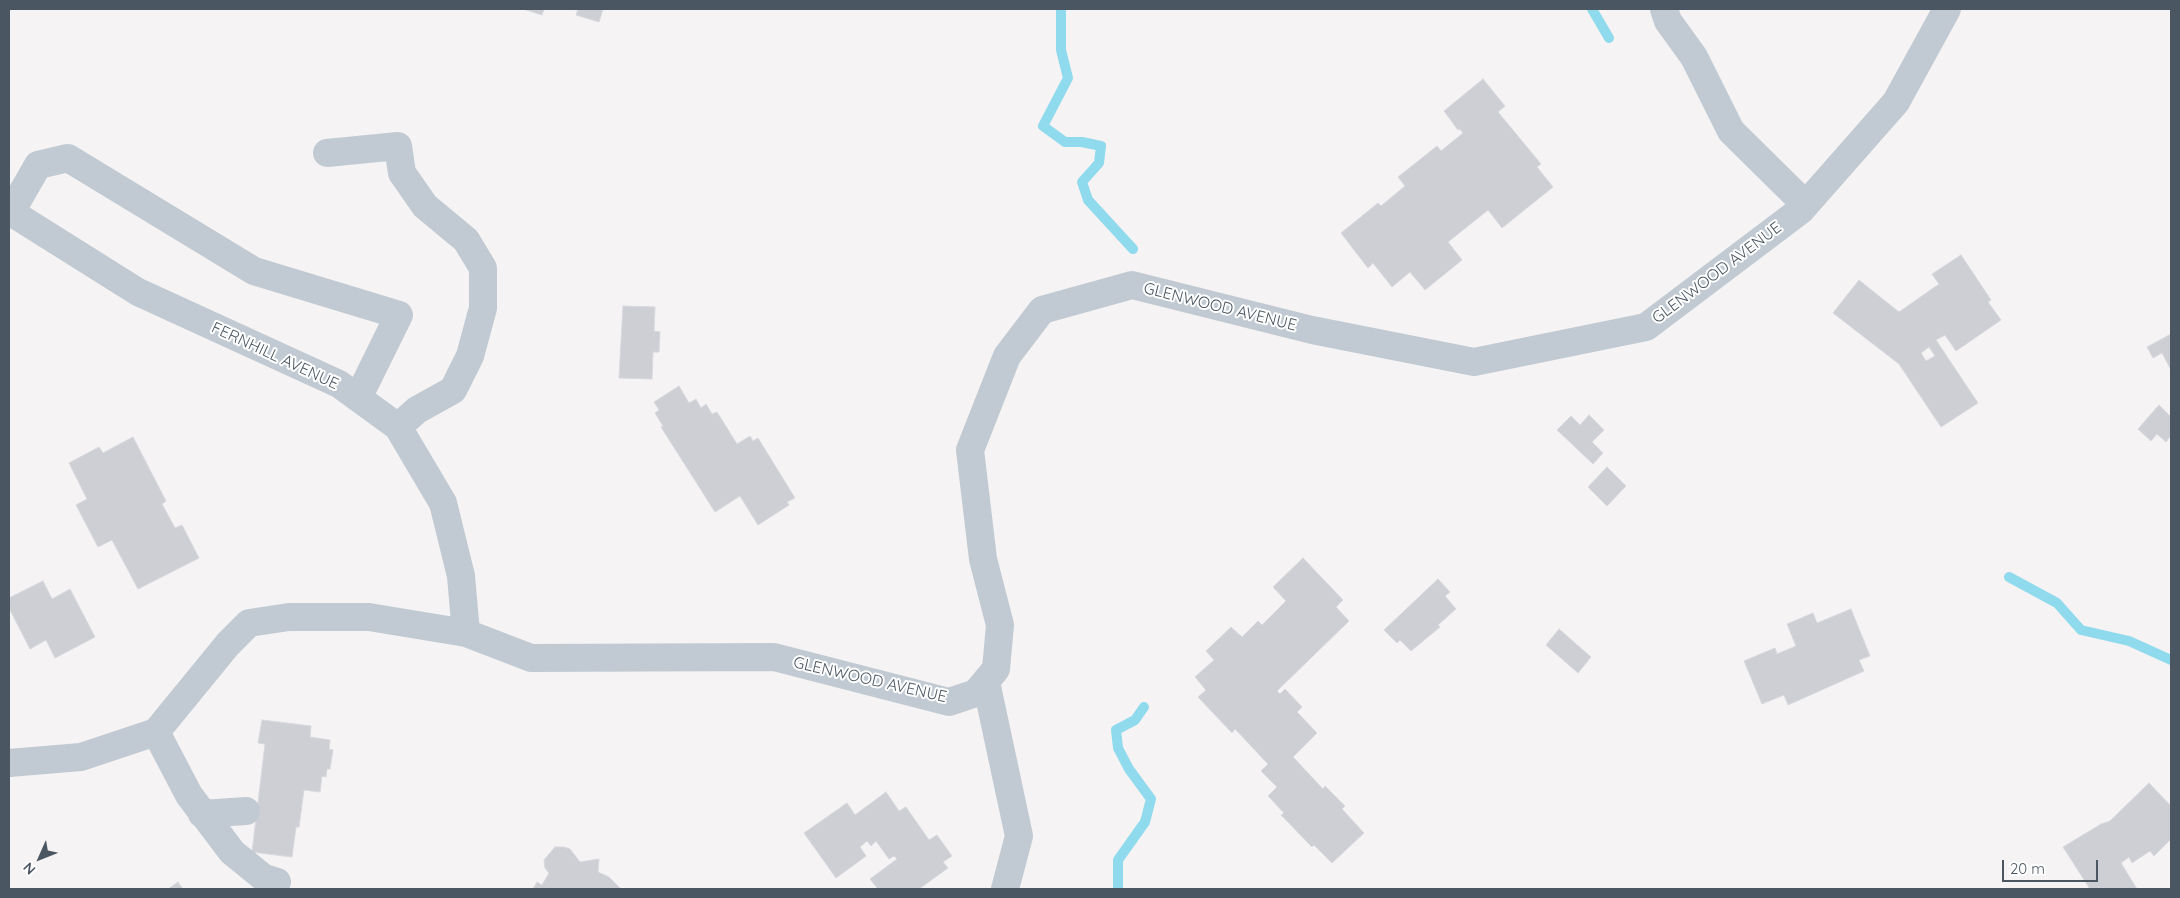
<!DOCTYPE html>
<html>
<head>
<meta charset="utf-8">
<style>
  body { margin:0 }
  #map { position:relative; width:2180px; height:898px; overflow:hidden; background:#f5f3f3; font-family:Quicksand,sans-serif }
  canvas { display:block }
  .frame { position:absolute; inset:0; border:10px solid #4a5661; pointer-events:none }
  .north { position:absolute; left:15px; top:833px; width:50px; height:50px; -webkit-text-stroke:4px #fff; paint-order:stroke; rotate:226deg; font-size:14px; font-weight:700; line-height:20px; text-align:center; color:#4a5661 }
  .north::after { content:''; display:block; margin:auto; width:18px; height:22px; background:#4a5661; clip-path:polygon(50% 0,100% 100%,50% 72%,0 100%) }
  .scale { position:absolute; left:2002px; top:860px; width:96px; height:22px; box-sizing:border-box; border:2px solid #4a5661; border-top:0; padding-left:6px; font-size:15px; line-height:18px; white-space:nowrap; color:#4a5661; -webkit-text-stroke:4px #fff; paint-order:stroke }
</style>
</head>
<body>
<div id="map">
<canvas width="2180" height="898"></canvas>
<div class="frame"></div>
<div class="north">N</div>
<div class="scale">20 m</div>
</div>
<script>
const context = document.querySelector('canvas').getContext('2d');
context.lineJoin = 'round';
const toPath = rows => new Path2D(rows.map(r => 'M' + r).join(''));
function strokePath(path, color, width, dash) { context.strokeStyle = color; context.lineWidth = width; context.lineCap = dash ? 'butt' : 'round'; context.setLineDash(dash || []); context.stroke(path); }
function paint(path, color) { context.fillStyle = color; context.fill(path, 'evenodd'); }
function drawText(font, color, halo, rows, align = 'center') {
  context.font = font + ' Quicksand,sans-serif'; context.lineWidth = 4; context.setLineDash([]); context.textBaseline = 'middle'; context.strokeStyle = halo; context.fillStyle = color; for (const [text, x, y, turn = 0] of rows) {
    context.save(); context.translate(x, y); context.rotate((+turn || 0) * Math.PI / 180); context.textAlign = isNaN(turn) ? turn : align; if (halo) context.strokeText(text, 0, 0); context.fillText(text, 0, 0); context.restore();
  }
}
const stream = toPath([
  [1061,9,1061,50,1068,78,1043,126,1065,142,1082,142,1101,146,1099,163,1082,182,1088,200,1133,249],
  [1592,9,1609,38],
  [2009,577,2057,603,2081,630,2129,641,2171,660],
  [1118,889,1118,860,1145,822,1151,799,1129,769,1118,748,1116,730,1135,720,1144,707]
]);
const building = toPath([
  [523,9,544,9,542,15,523,9],
  [578,9,603,9,599,22,576,15,578,9],
  [1483,79,1505,106,1498,112,1541,164,1537,167,1553,187,1502,228,1488,210,1448,242,1462,260,1425,290,1410,272,1392,287,1373,263,1368,268,1341,233,1378,203,1381,206,1405,186,1398,177,1437,146,1441,151,1463,133,1460,129,1458,130,1444,111,1483,79],
  [1961,255,1991,300,1988,302,2001,320,1956,351,1945,335,1936,340,1978,403,1941,427,1899,364,1833,313,1859,280,1899,312,1939,284,1932,274,1961,255],
  [1929,347,1935,356,1926,361,1921,353,1929,347],
  [623,306,655,307,654,331,660,332,659,352,653,352,652,379,619,378,623,306],
  [2171,334,2171,370,2162,353,2153,358,2147,347,2171,334],
  [679,386,689,403,696,399,701,408,706,404,712,414,717,412,737,444,750,436,753,441,758,438,795,498,787,502,789,505,758,525,740,496,715,512,661,427,663,426,655,413,659,410,654,402,679,386],
  [2159,405,2171,417,2171,435,2166,442,2157,434,2151,441,2138,429,2159,405],
  [1589,415,1604,430,1592,442,1603,453,1593,464,1557,430,1571,416,1580,425,1589,415],
  [133,437,166,501,162,504,175,528,182,525,199,558,138,589,112,540,98,547,76,505,87,499,69,463,99,447,103,453,133,437],
  [1607,467,1626,486,1607,506,1588,487,1607,467],
  [1303,558,1343,600,1336,607,1349,621,1277,691,1280,694,1285,689,1302,707,1297,712,1317,733,1293,757,1323,789,1325,786,1345,806,1342,809,1364,833,1332,863,1314,845,1312,847,1281,815,1284,813,1268,796,1277,787,1261,771,1268,764,1235,729,1232,733,1198,697,1206,690,1195,677,1214,660,1206,651,1231,627,1242,637,1258,621,1262,625,1286,601,1273,587,1303,558],
  [1438,579,1450,592,1445,596,1456,609,1438,625,1440,627,1411,651,1400,640,1397,643,1384,630,1438,579],
  [43,581,52,599,70,589,95,637,55,658,46,640,30,649,9,608,9,598,43,581],
  [1851,609,1870,656,1859,660,1864,671,1788,705,1784,695,1762,704,1744,661,1775,648,1777,654,1796,646,1787,624,1813,613,1817,623,1851,609],
  [1559,629,1591,657,1578,673,1546,645,1559,629],
  [262,720,311,726,310,737,330,740,329,749,333,750,330,769,327,769,326,777,322,776,320,792,304,790,299,827,296,827,292,857,252,852,265,744,258,743,262,720],
  [2149,783,2171,806,2171,839,2154,856,2150,851,2132,863,2129,857,2121,863,2137,889,2090,889,2063,847,2101,824,2110,821,2149,783],
  [886,792,899,811,906,807,929,840,937,835,952,856,943,862,948,868,919,889,878,889,870,879,897,859,894,856,889,859,876,841,871,846,867,841,860,847,866,856,836,878,804,833,847,803,855,815,886,792],
  [555,847,564,847,570,849,580,862,599,859,598,872,609,877,621,889,533,889,537,882,542,885,549,873,545,868,544,860,555,847],
  [178,882,183,889,168,889,178,882]
]);
const minor = toPath([
  [1664,9,1668,21,1694,57,1731,131,1805,204],
  [327,153,398,146,402,173,425,206,466,240,483,268,483,308,470,356,453,390,417,410,398,427],
  [9,211,138,292,339,384,398,427,443,503,461,576,466,633],
  [11,212,38,165,68,158,254,271,399,315,358,398],
  [986,682,1019,836,1005,889],
  [156,732,189,795,232,852,264,878,277,882],
  [9,763,81,757,156,732,228,644,249,623,289,617,369,617,466,633,531,658,774,657,949,702,976,693,996,669,1000,625,983,559,970,450,1007,356,1042,310,1132,285,1312,330,1474,362,1646,327,1801,210,1896,102,1947,9],
  [202,814,246,811]
]);
const streetNames = [
  ["GLENWOOD AVENUE",1717,273,-37],
  ["GLENWOOD AVENUE",1220,307,14],
  ["FERNHILL AVENUE",275,356,25],
  ["GLENWOOD AVENUE",870,680,13]
];
strokePath(stream, '#90daee', 10);
paint(building, '#cdcfd5');
strokePath(building, '#d7d9de', 1);
strokePath(minor, '#c1cad2', 28);
drawText('16px', '#4a5661', '#fff', streetNames);
</script>
</body>
</html>
